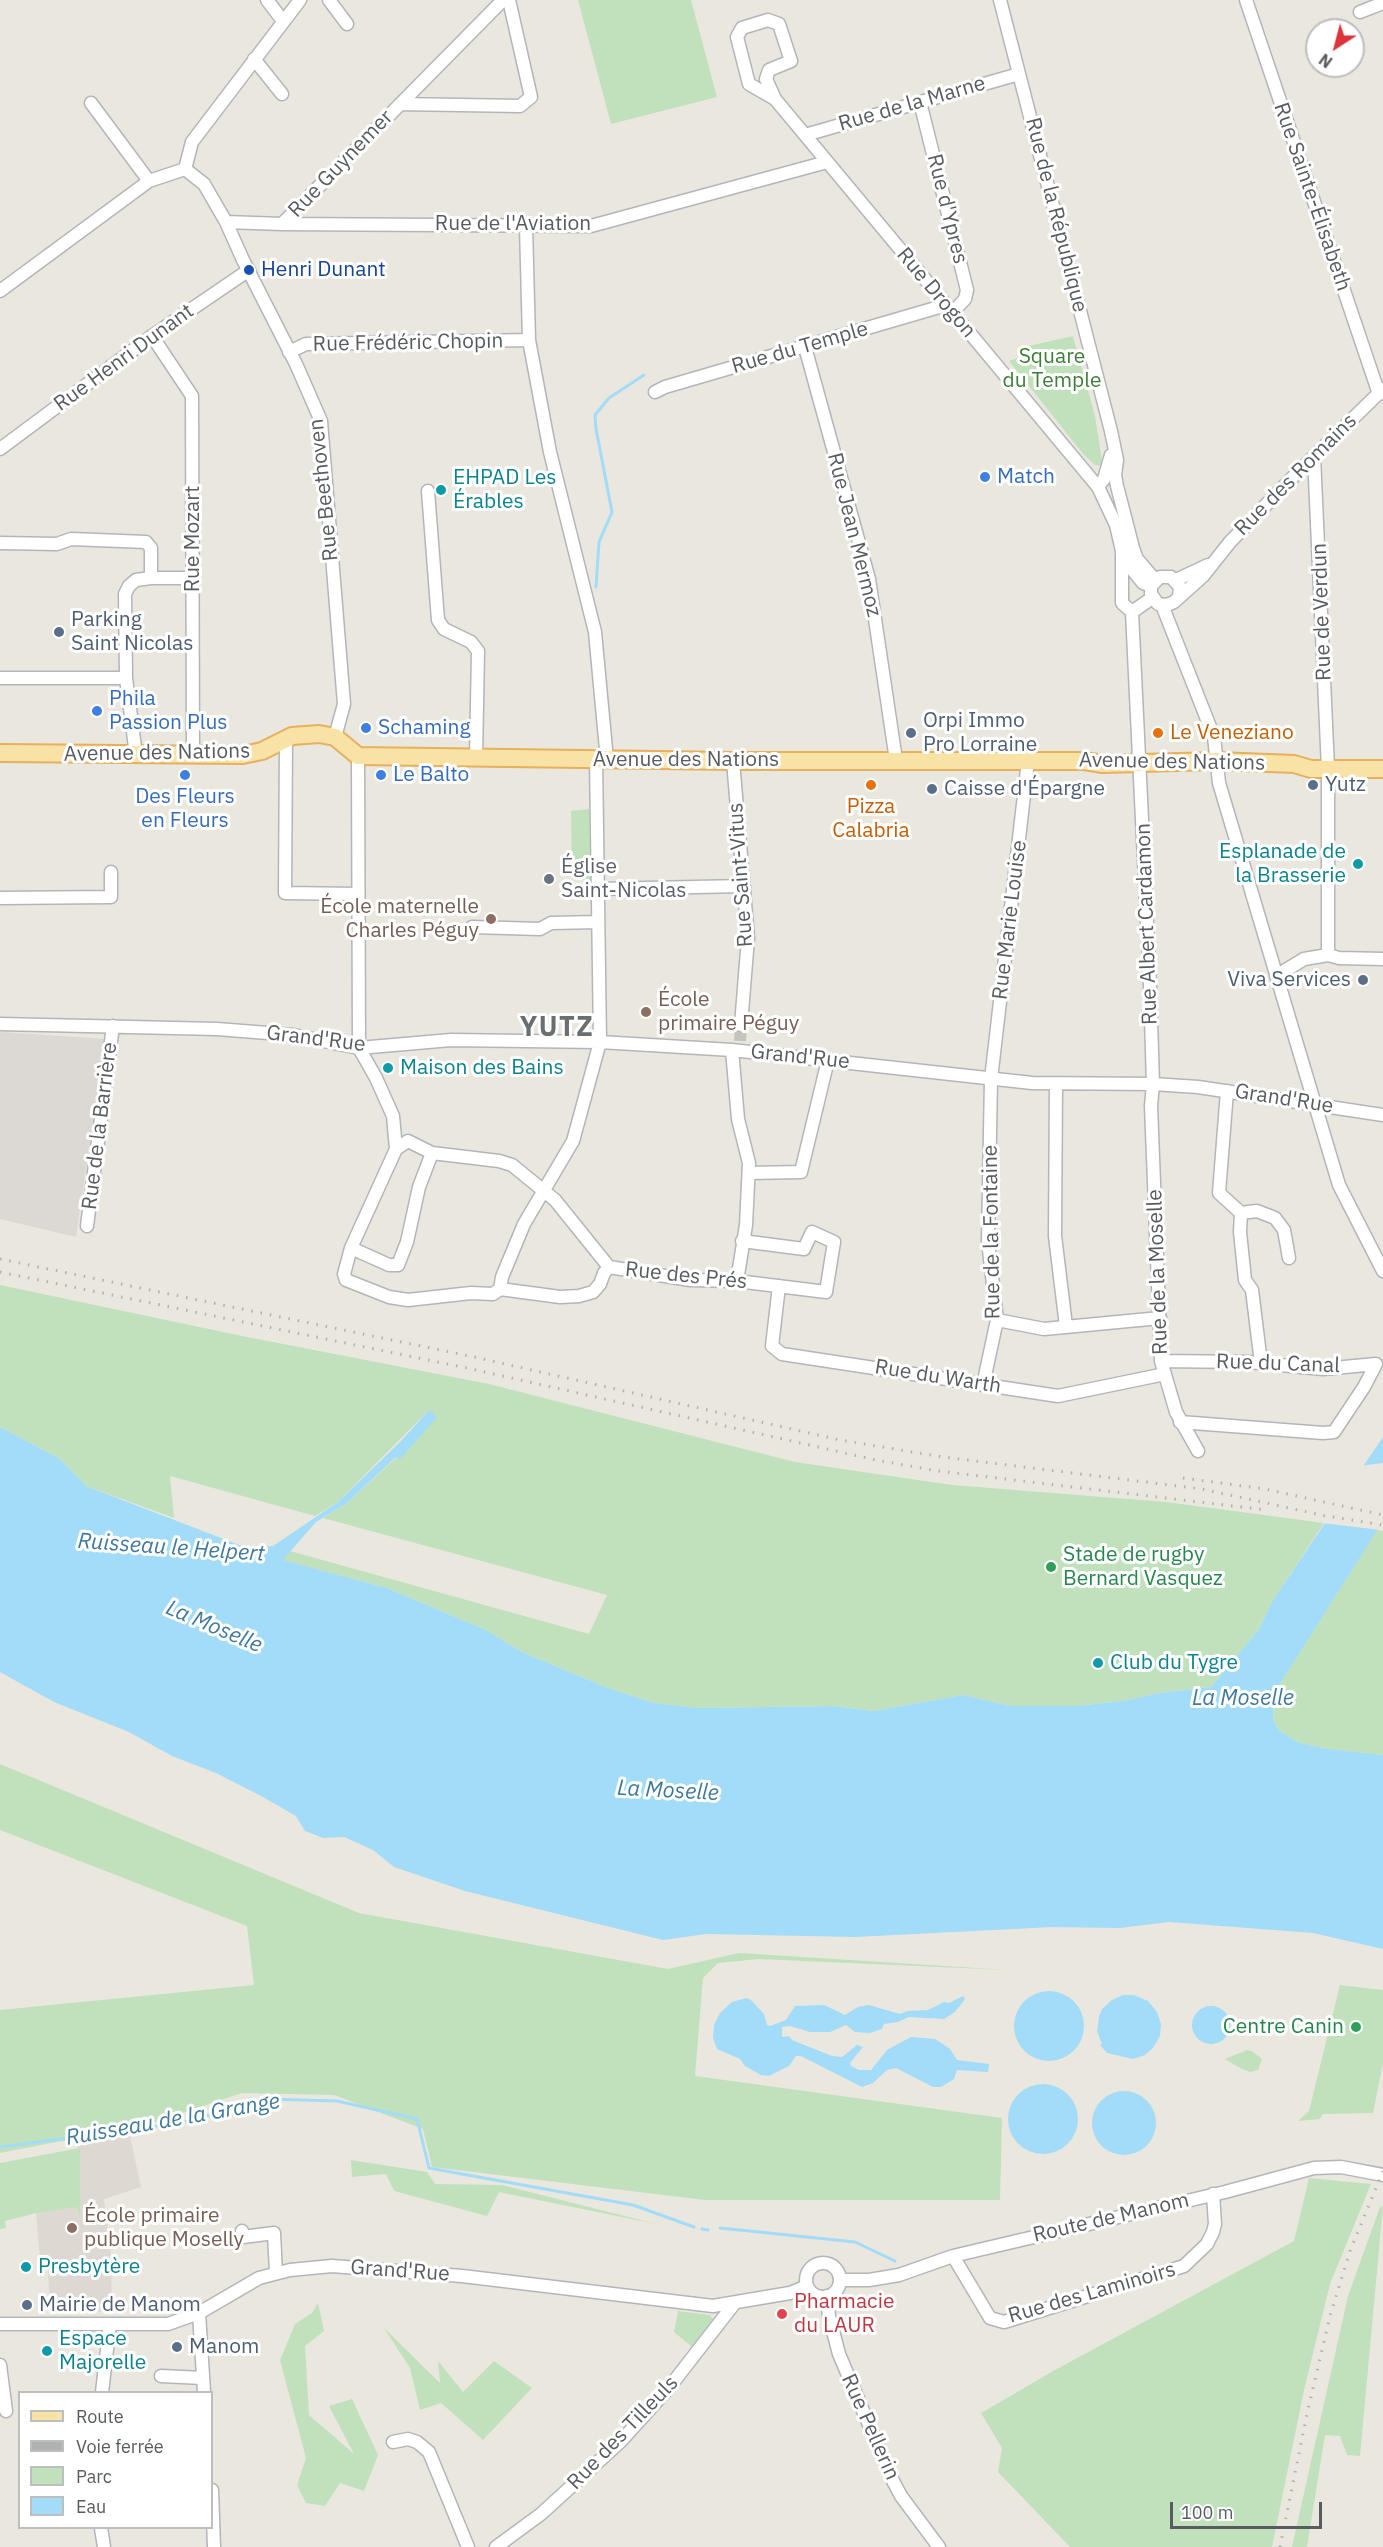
<!DOCTYPE html>
<html>
<head>
<meta charset="utf-8">
<style>
  body { margin:0 }
  #map { position:relative; width:1383px; height:2547px; overflow:hidden; background:#eae7df; font-family:"IBM Plex Sans",sans-serif }
  canvas { display:block }
  .legend { position:absolute; left:18px; top:2391px; width:195px; height:138px; box-sizing:border-box; background:#fff; border:2px solid #bcbebf; margin:0; padding:8px 10px; list-style:none; font-size:18px; color:#585c60 }
  .legend li { display:flex; align-items:center; gap:12px; height:30px }
  .legend b { width:30px; border:2px solid #bcbebf }
  .north { position:absolute; left:1305px; top:18px; width:60px; height:60px; box-sizing:border-box; background:#fff; border:2px solid #bcbebf; border-radius:50%; rotate:216deg; font-size:16px; font-weight:700; line-height:24px; text-align:center; color:#585c60 }
  .north::after { content:''; display:block; margin:auto; width:21px; height:27px; background:#dc343a; clip-path:polygon(50% 0,100% 100%,50% 72%,0 100%) }
  .scale { position:absolute; left:1170px; top:2502px; width:152px; height:27px; box-sizing:border-box; border:3px solid #585c60; border-top:0; padding-left:8px; font-size:18px; line-height:21px; white-space:nowrap; color:#585c60; -webkit-text-stroke:4px #fff; paint-order:stroke }
</style>
</head>
<body>
<div id="map">
<canvas width="1383" height="2547"></canvas>
<ul class="legend">
<li><b style="height:8px;background:#f9e2a6"></b>Route</li>
<li><b style="height:8px;background:#b0b1b1"></b>Voie ferrée</li>
<li><b style="height:16px;background:#c1e1bd"></b>Parc</li>
<li><b style="height:16px;background:#a2dcf8"></b>Eau</li>
</ul>
<div class="north">N</div>
<div class="scale">100 m</div>
</div>
<script>
const context = document.querySelector('canvas').getContext('2d');
context.lineJoin = 'round';
function paint(path, color) { context.fillStyle = color; context.fill(path, 'evenodd'); }
const toPath = rows => new Path2D(rows.map(r => 'M' + r).join(''));
function strokePath(path, color, width, dash) { context.strokeStyle = color; context.lineWidth = width; context.lineCap = dash ? 'butt' : 'round'; context.setLineDash(dash || []); context.stroke(path); }
function drawText(font, color, halo, rows, align = 'center') {
  context.font = font + ' "IBM Plex Sans",sans-serif'; context.lineWidth = 6; context.setLineDash([]); context.textBaseline = 'middle'; context.strokeStyle = halo; context.fillStyle = color; for (const [text, x, y, turn = 0] of rows) {
    context.save(); context.translate(x, y); context.rotate((+turn || 0) * Math.PI / 180); context.textAlign = isNaN(turn) ? turn : align; if (halo) context.strokeText(text, 0, 0); context.fillText(text, 0, 0); context.restore();
  }
}
const industrial = toPath([
  [0,1032,105,1039,76,1237,0,1219]
]);
const education = toPath([
  [129,2132,141,2187,104,2199,111,2253,112,2312,50,2310,48,2269,41,2270,36,2213,80,2206,77,2143]
]);
const green = toPath([
  [578,0,691,0,717,97,611,124],
  [1073,336,1095,416,1102,460,1100,466,1095,465,1084,455,1009,361,1026,355,1024,347],
  [589,809,591,880,572,879,571,811],
  [0,1285,242,1336,489,1384,795,1462,952,1485,1166,1502,1324,1523,1273,1600,1259,1629,1211,1687,1159,1693,1123,1701,1076,1706,1011,1706,963,1695,874,1711,833,1706,700,1708,654,1703,608,1688,522,1652,486,1630,387,1588,282,1560,290,1551,589,1634,607,1595,323,1518,347,1503,397,1457,400,1458,429,1410,338,1502,315,1516,170,1476,174,1518,86,1486,60,1459,0,1427],
  [1377,1530,1383,1531,1383,1755,1322,1748,1297,1742,1280,1731,1273,1721,1274,1701,1280,1684],
  [0,1764,359,1913,668,1969,739,1953,1008,1970,758,1959,718,1963,703,1978,695,2076,1002,2118,1000,2200,705,2200,432,2167,423,2129,334,2095,242,2093,149,2124,0,2153,0,2010,254,1985,247,1926,0,1830],
  [1340,1985,1383,1990,1383,2063,1373,2113,1323,2114,1320,2119,1298,2121,1309,2111],
  [1247,2050,1252,2051,1262,2059,1258,2070,1250,2072,1242,2069,1225,2059],
  [80,2148,80,2218,77,2207,36,2213,5,2221,6,2228,0,2229,0,2163],
  [351,2160,427,2172,435,2184,502,2185,656,2224,499,2192,487,2216,394,2191,386,2174,352,2177],
  [1309,2178,1371,2184,1330,2284,1304,2390,1272,2547,1070,2547,998,2472,1002,2448,981,2413,1055,2370,1294,2241],
  [1383,2206,1360,2456,1347,2455,1340,2436,1325,2435,1307,2547,1292,2547,1348,2296,1380,2207],
  [318,2303,324,2331,305,2346,309,2415,354,2454,329,2406,352,2399,378,2455,364,2491,340,2483,325,2506,306,2503,297,2485,306,2458,280,2360,295,2324,312,2313],
  [678,2311,710,2315,713,2319,692,2347,674,2332],
  [384,2328,440,2383,438,2361,463,2392,494,2361,532,2388,483,2440,441,2403,420,2410,410,2368]
]);
const water = toPath([
  [429,1410,437,1417,400,1459,396,1457,347,1503,316,1522,283,1560,387,1588,486,1630,522,1652,608,1688,654,1703,700,1708,833,1706,874,1711,963,1695,1011,1706,1076,1706,1123,1701,1159,1693,1211,1687,1259,1629,1273,1600,1383,1437,1383,1521,1280,1684,1274,1701,1273,1721,1280,1731,1297,1742,1322,1748,1383,1755,1383,1949,1313,1933,1169,1922,1120,1928,1053,1927,855,1937,706,1934,663,1940,465,1891,394,1867,373,1850,344,1837,323,1838,305,1831,296,1816,263,1797,216,1773,172,1756,129,1732,54,1702,0,1672,0,1427,60,1459,86,1486,247,1548,273,1546,338,1502,400,1442],
  '1014 2026a35 35 0 1 1 70 0a35 35 0 1 1-70 0Z',
  [1123,1995,1134,1995,1148,2001,1157,2012,1161,2024,1160,2036,1153,2048,1145,2055,1133,2059,1107,2053,1100,2045,1102,2044,1097,2031,1099,2017,1102,2009,1112,2000],
  [963,1996,965,1999,955,2012,944,2019,909,2017,898,2022,884,2024,882,2029,870,2033,855,2032,846,2025,830,2032,810,2032,790,2026,782,2027,782,2037,789,2036,792,2040,832,2056,842,2057,857,2045,863,2047,850,2063,851,2066,859,2070,871,2070,887,2050,911,2037,935,2039,950,2049,957,2060,989,2064,988,2072,957,2070,954,2079,941,2087,933,2087,896,2068,887,2070,873,2083,862,2087,801,2056,796,2056,789,2066,769,2076,761,2075,745,2066,740,2059,717,2049,713,2038,714,2025,720,2013,732,2002,739,2000,747,1998,752,2001,764,2014,767,2025,770,2026,786,2020,795,2006,824,2005,845,2015,858,2007,869,2005,900,2014,907,2011,928,2010,944,2002,949,2003],
  '1192 2025a19 19 0 1 1 38 0a19 19 0 1 1-38 0Z',
  '1008 2119a35 35 0 1 1 70 0a35 35 0 1 1-70 0Z',
  '1092 2123a32 32 0 1 1 64 0a32 32 0 1 1-64 0Z'
]);
const pier = toPath([
  [1383,1463,1383,1527,1381,1530,1322,1523,1359,1466]
]);
const stream = toPath([
  [596,587,599,542,612,512,596,429,595,415,609,398,644,375],
  [0,2147,181,2123,268,2099,337,2101,417,2119,429,2168,633,2205,694,2227],
  [720,2228,855,2242,895,2261],
  [702,2229,708,2230]
]);
const minorTunnel = toPath([
  [740,1041,741,1025]
]);
const minor = toPath([
  [267,0,283,21],
  [329,0,347,24],
  [1000,0,1111,431,1117,460,1115,475,1117,486,1133,548,1137,559,1155,580],
  [1246,0,1379,394],
  [1360,12,1383,3],
  [254,59,282,94],
  [775,99,749,84,737,37,742,28,768,20,779,24,791,61,769,70,766,79,775,99,1098,487,1116,525,1122,551,1130,567,1143,583,1151,586],
  [920,102,967,290,965,299,952,313],
  [91,103,149,181],
  [400,104,520,106,531,97,509,0],
  [805,135,1019,74],
  [185,169,204,184,226,222,243,260,296,364,321,421,344,704,335,737],
  [185,169,192,142,300,0],
  [226,222,282,224,591,226,827,162],
  [282,224,503,0],
  [526,226,529,340,550,452,595,632,607,760],
  [0,291,149,181,185,169],
  [152,336,192,396,193,755],
  [805,347,869,579,896,760],
  [289,352,306,344,529,340],
  [655,392,665,387,946,305],
  [0,449,152,336,249,270],
  [1314,456,1328,769,1328,955],
  [1098,487,1104,479,1111,455],
  [428,491,438,620,444,629,471,642,478,651,476,758],
  [0,543,57,544,71,539,146,542,151,548,151,578],
  [1122,554,1122,603,1132,612],
  [1176,580,1208,565],
  [1179,596,1180,587,1171,577,1160,577,1151,586,1151,594,1158,604,1167,605,1174,602,1203,576,1230,542,1297,473,1383,389],
  [1162,605,1214,737,1219,783,1339,1185,1383,1271],
  [1132,612,1150,986,1153,1084,1151,1106,1161,1361,1176,1412,1198,1451],
  [1132,612,1152,598],
  [0,678,126,678,136,755],
  [126,678,125,594,129,586,136,580,151,578,193,578],
  [286,739,285,893,358,894],
  [733,761,748,938,741,1025],
  [598,889,744,886],
  [0,898,111,897,111,872],
  [472,927,540,929,551,923,598,922],
  [1276,976,1304,959,1328,955,1339,958,1383,959],
  [0,1024,217,1029,293,1035,359,1048,451,1040,600,1042,732,1050,1032,1083,1153,1084,1198,1087,1383,1115],
  [732,1050,738,1119,749,1163,746,1225,737,1281],
  [1056,1084,1055,1236,1066,1326],
  [1227,1091,1219,1193,1241,1213,1240,1232,1245,1280,1252,1290,1261,1363],
  [396,1149,408,1141,432,1153,499,1161,512,1165,555,1200,609,1267],
  [749,1173,801,1172,828,1060],
  [1241,1213,1257,1211,1275,1218,1284,1230,1289,1258],
  [87,1226,113,1026],
  [351,1248,389,1265,398,1265,407,1242,419,1187,432,1153],
  [609,1267,690,1280,737,1281,826,1292,834,1242,812,1232,804,1249,742,1241],
  [346,1280,344,1274,351,1248,396,1149,393,1116,376,1078,359,1048,358,756],
  [346,1280,389,1297,408,1300,471,1293,493,1294,500,1289],
  [779,1286,772,1346,782,1354,1058,1396,1165,1374],
  [500,1289,502,1277,524,1224,573,1141,600,1042,596,759],
  [500,1289,560,1297,579,1296,593,1292,600,1284,604,1273,609,1267],
  [997,1320,1044,1329,1160,1318],
  [1161,1361,1248,1362,1323,1369,1376,1364],
  [983,1385,997,1320,988,1241,991,1079,1028,761],
  [1180,1422,1323,1433,1334,1432,1364,1387,1376,1364],
  [242,2231,243,2237,274,2233,276,2273],
  [953,2256,990,2318,1004,2322,1184,2266,1207,2244,1213,2232,1215,2224,1213,2194],
  '806 2280a17 17 0 1 1 34 0a17 17 0 1 1-34 0Z',
  [840,2280,869,2280,899,2275,953,2256,1225,2192,1314,2168,1341,2167,1383,2175],
  [827,2296,829,2316,839,2354,892,2479,901,2496,939,2547],
  [199,2313,204,2392],
  [0,2324,168,2324,199,2313,259,2278,290,2270,332,2266,462,2276,713,2306,790,2293,807,2286],
  [0,2365,6,2411],
  [161,2376,203,2378],
  [102,2392,110,2324],
  [393,2442,408,2439,417,2442,429,2452,468,2547],
  [212,2490,214,2547],
  [101,2528,104,2547],
  [496,2547,541,2514,621,2441,668,2389,734,2304]
]);
const major = toPath([
  [0,753,243,755,262,751,292,736,319,734,335,737,358,756,733,761,1084,761,1103,764,1217,761,1294,764,1311,769,1383,769]
]);
const rail = toPath([
  [0,1259,479,1358,840,1440,943,1457,1202,1489,1326,1516,1383,1525],
  [0,1272,467,1368,876,1460,938,1471,1267,1510],
  [1183,1478,1265,1489,1383,1515],
  [1280,2547,1307,2414,1330,2316,1350,2251,1383,2171]
]);
const markers = [
  [249,270,6,"#1a4fb4"],
  [985,477,6,"#3f7fe0"],
  [441,490,6,"#0f9aa8"],
  [59,632,6,"#5c6f8a"],
  [97,711,6,"#3f7fe0"],
  [366,728,6,"#3f7fe0"],
  [911,733,6,"#5c6f8a"],
  [1158,733,6,"#e8710a"],
  [185,775,6,"#3f7fe0"],
  [381,775,6,"#3f7fe0"],
  [871,785,6,"#e8710a"],
  [1313,785,6,"#5c6f8a"],
  [932,789,6,"#5c6f8a"],
  [1358,864,6,"#0f9aa8"],
  [549,879,6,"#6b7280"],
  [491,919,6,"#8d6e63"],
  [1363,980,6,"#5c6f8a"],
  [646,1012,6,"#8d6e63"],
  [388,1068,6,"#0f9aa8"],
  [1051,1567,6,"#2e9e5b"],
  [1098,1663,6,"#0f9aa8"],
  [1356,2027,6,"#2e9e5b"],
  [72,2228,6,"#8d6e63"],
  [26,2267,6,"#0f9aa8"],
  [27,2305,6,"#5c6f8a"],
  [782,2314,6,"#e0444e"],
  [177,2347,6,"#5c6f8a"],
  [47,2351,6,"#0f9aa8"]
];
const streetNames = [
  ["Rue de la Marne",912,104,-16],
  ["Rue Guynemer",341,164,-46],
  ["Rue Sainte-Élisabeth",1312,197,71],
  ["Rue d'Ypres",947,209,76],
  ["Rue de la République",1056,215,76],
  ["Rue de l'Aviation",513,224],
  ["Rue Drogon",936,293,50],
  ["Rue Frédéric Chopin",408,343,-1],
  ["Rue du Temple",800,348,-16],
  ["Rue Henri Dunant",124,358,-36],
  ["Rue des Romains",1296,475,-45],
  ["Rue Beethoven",324,490,-96],
  ["Rue Jean Mermoz",854,535,76],
  ["Rue Mozart",193,539,-90],
  ["Rue de Verdun",1322,612,-92],
  ["Avenue des Nations",157,753,-1],
  ["Avenue des Nations",686,760],
  ["Avenue des Nations",1172,762,1],
  ["Rue Saint-Vitus",741,875,-94],
  ["Rue Marie Louise",1010,920,-83],
  ["Rue Albert Cardamon",1147,924,-92],
  ["Grand'Rue",316,1039,7],
  ["Grand'Rue",800,1057,6],
  ["Grand'Rue",1284,1099,9],
  ["Rue de la Barrière",100,1126,-83],
  ["Rue de la Fontaine",992,1232,-91],
  ["Rue de la Moselle",1158,1272,-92],
  ["Rue des Prés",686,1276,6],
  ["Rue du Canal",1278,1364,2],
  ["Rue du Warth",938,1377,9],
  ["Route de Manom",1111,2218,-13],
  ["Grand'Rue",400,2271,4],
  ["Rue des Laminoirs",1092,2293,-16],
  ["Rue Pellerin",870,2427,66],
  ["Rue des Tilleuls",623,2433,-46]
];
const transitNames = [
  ["Henri Dunant",261,270]
];
const parkNames = [
  ["Square",1052,357],
  ["du Temple",1052,381]
];
const shopNames = [
  ["Match",997,477],
  ["Phila",109,699],
  ["Passion Plus",109,723],
  ["Schaming",378,728],
  ["Le Balto",393,775],
  ["Des Fleurs",185,797,"center"],
  ["en Fleurs",185,821,"center"]
];
const cultureNames = [
  ["EHPAD Les",453,478],
  ["Érables",453,502],
  ["Esplanade de",1346,852,"right"],
  ["la Brasserie",1346,876,"right"],
  ["Maison des Bains",400,1068],
  ["Club du Tygre",1110,1663],
  ["Presbytère",38,2267],
  ["Espace",59,2339],
  ["Majorelle",59,2363]
];
const serviceNames = [
  ["Parking",71,620],
  ["Saint Nicolas",71,644],
  ["Orpi Immo",923,721],
  ["Pro Lorraine",923,745],
  ["Yutz",1325,785],
  ["Caisse d'Épargne",944,789],
  ["Viva Services",1351,980,"right"],
  ["Mairie de Manom",39,2305],
  ["Manom",189,2347]
];
const foodNames = [
  ["Le Veneziano",1170,733],
  ["Pizza",871,807,"center"],
  ["Calabria",871,831,"center"]
];
const worshipNames = [
  ["Église",561,867],
  ["Saint-Nicolas",561,891]
];
const educationNames = [
  ["École maternelle",479,907,"right"],
  ["Charles Péguy",479,931,"right"],
  ["École",658,1000],
  ["primaire Péguy",658,1024],
  ["École primaire",84,2216],
  ["publique Moselly",84,2240]
];
const leisureNames = [
  ["Stade de rugby",1063,1555],
  ["Bernard Vasquez",1063,1579],
  ["Centre Canin",1344,2027,"right"]
];
const healthNames = [
  ["Pharmacie",794,2302],
  ["du LAUR",794,2326]
];
const waterNames = [
  ["Ruisseau le Helpert",171,1548,4],
  ["La Moselle",214,1627,23],
  ["La Moselle",1243,1699],
  ["La Moselle",668,1791,3],
  ["Ruisseau de la Grange",173,2120,-10]
];
const districtNames = [
  ["YUTZ",557,1028]
];
paint(industrial, '#dcd9d4');
paint(education, '#ddd8d1');
paint(green, '#c1e1bd');
paint(water, '#a2dcf8');
paint(pier, '#eae7df');
strokePath(stream, '#a2dcf8', 3);
strokePath(minorTunnel, '#c6c4bf', 12, [12, 6]);
strokePath(minor, '#b2b6ba', 15);
strokePath(major, '#e6b05d', 20);
strokePath(minor, '#fff', 12);
strokePath(major, '#f9e2a6', 16);
strokePath(rail, '#b0b1b1', 3, [1.5, 8]);
for (const [x, y, r, color] of markers) { const dot = new Path2D(); dot.arc(x, y, r, 0, 2 * Math.PI); context.fillStyle = color; context.fill(dot); strokePath(dot, '#fff', 2); }
drawText('21px', '#585c60', '#fff', streetNames);
drawText('21px', '#164399', '#fff', transitNames, 'left');
drawText('21px', '#3e7e39', '#fff', parkNames);
drawText('21px', '#366cbe', '#fff', shopNames, 'left');
drawText('21px', '#0d838f', '#fff', cultureNames, 'left');
drawText('21px', '#4e5e75', '#fff', serviceNames, 'left');
drawText('21px', '#c56008', '#fff', foodNames, 'left');
drawText('21px', '#5b616d', '#fff', worshipNames, 'left');
drawText('21px', '#785e54', '#fff', educationNames, 'left');
drawText('21px', '#27864d', '#fff', leisureNames, 'left');
drawText('21px', '#be3a42', '#fff', healthNames, 'left');
drawText('italic 22px', '#3f799f', '#fff', waterNames);
context.letterSpacing = '1.5px';
drawText('bold 27px', '#696e71', '#fff', districtNames);
context.letterSpacing = '0px';
</script>
</body>
</html>
